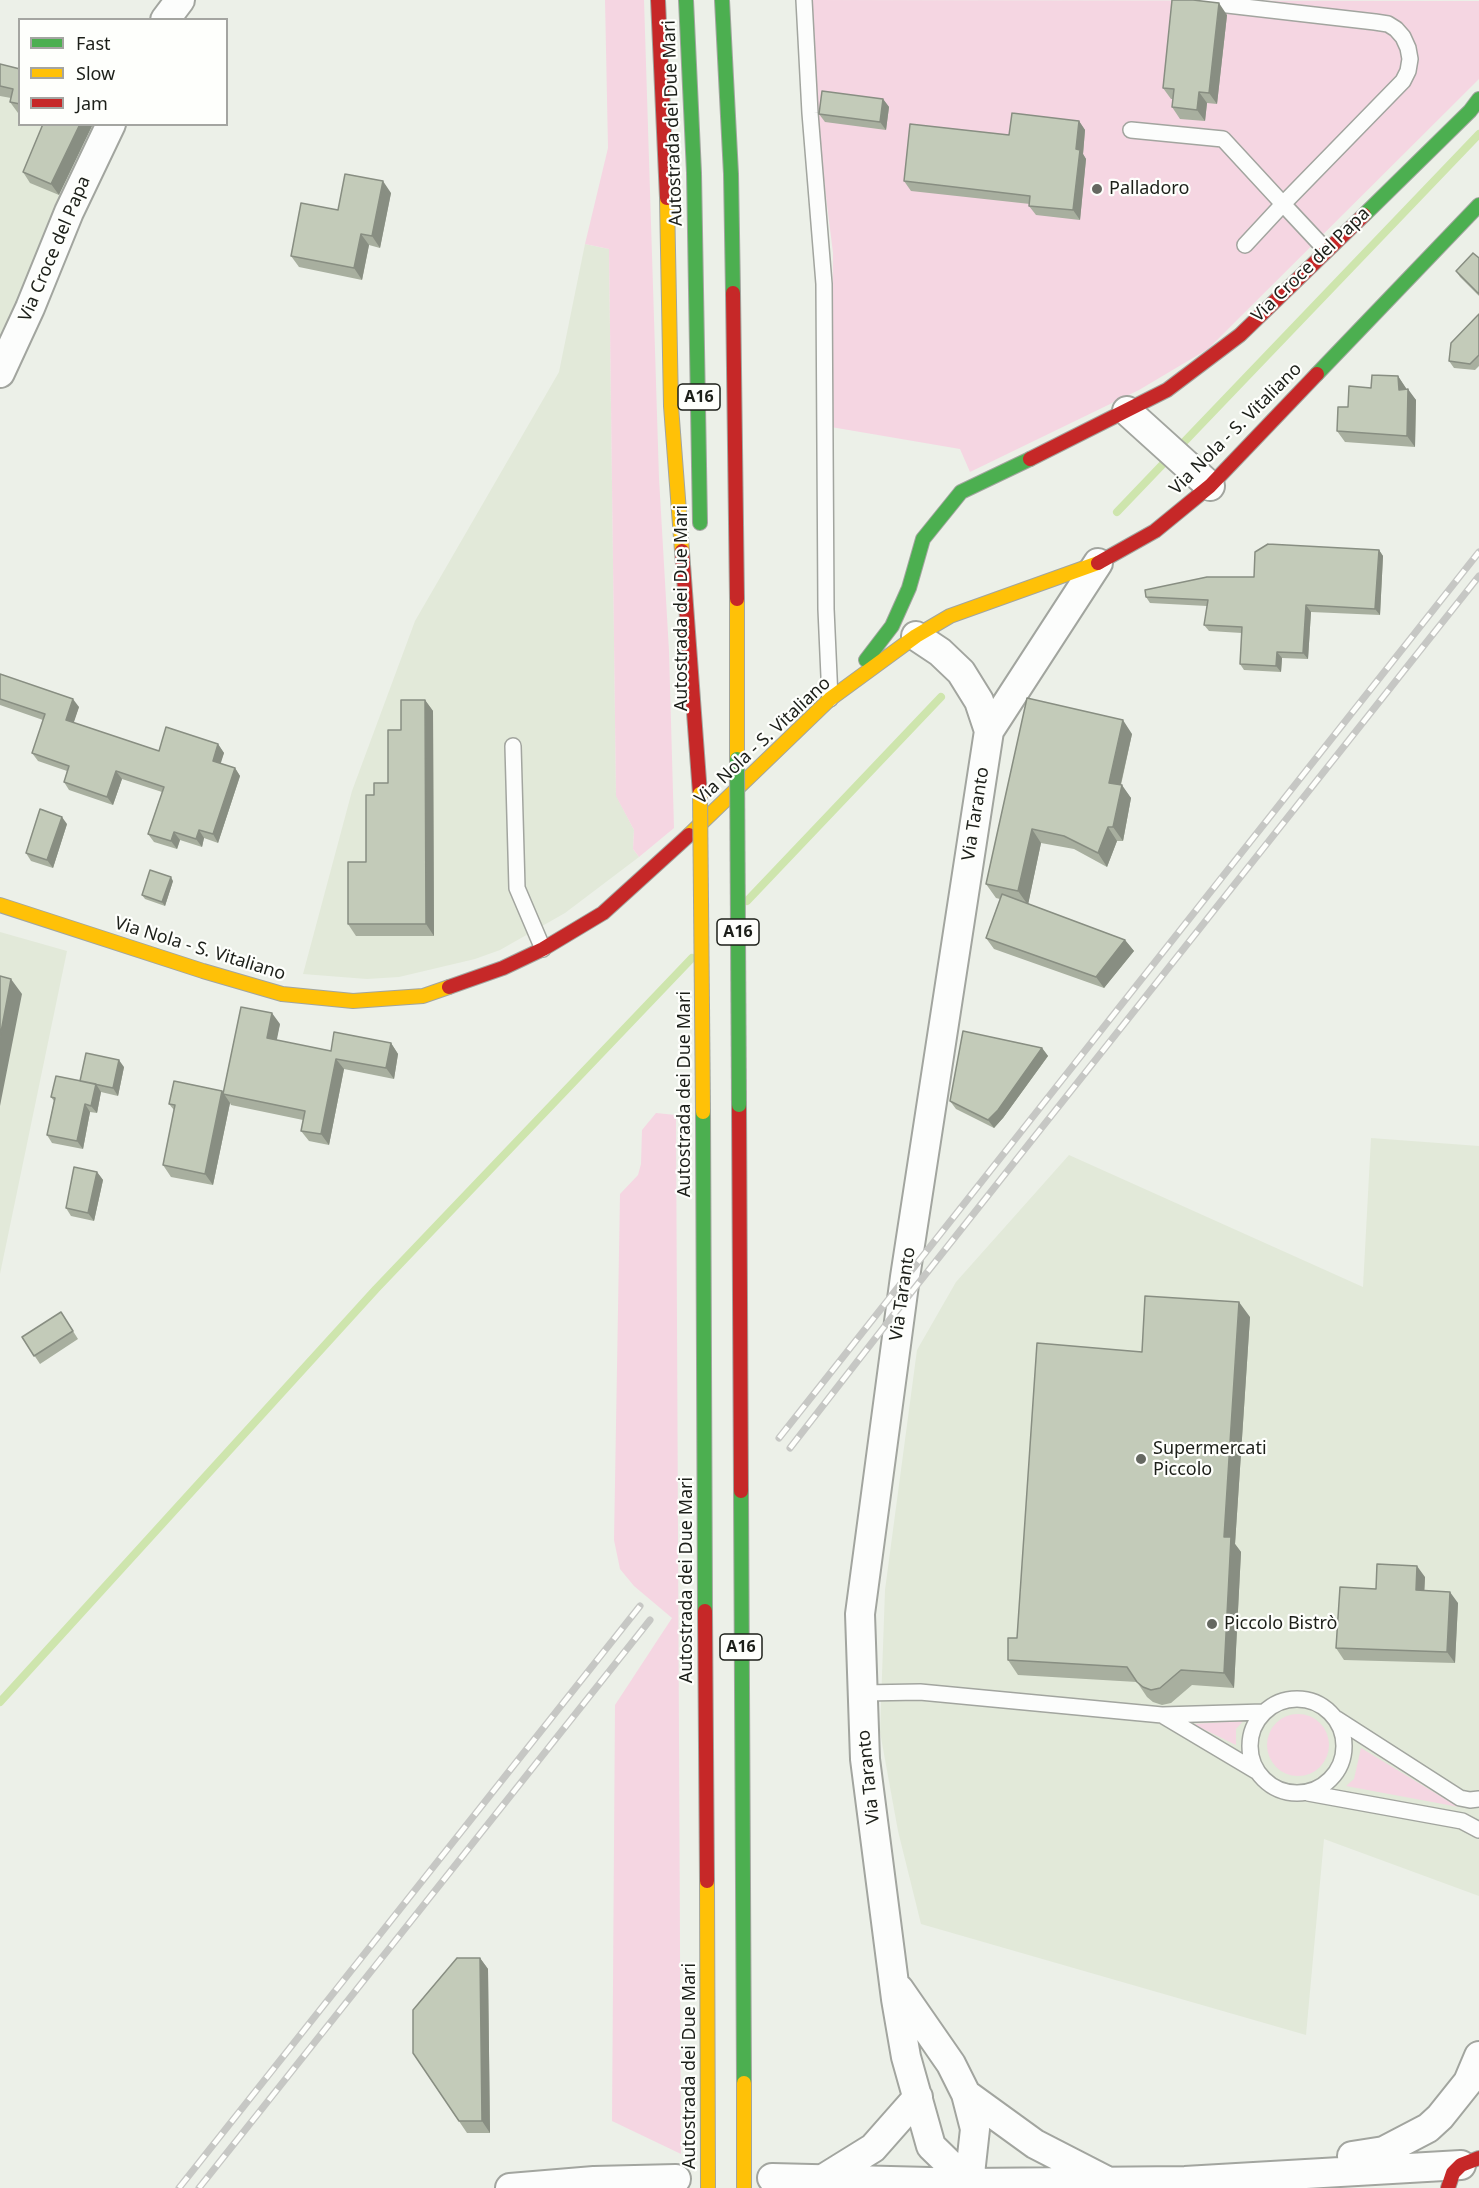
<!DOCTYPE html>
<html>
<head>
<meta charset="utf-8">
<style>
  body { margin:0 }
  #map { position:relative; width:1479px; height:2188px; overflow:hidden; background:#ecf0e8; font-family:"Noto Sans",sans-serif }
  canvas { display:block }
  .legend { position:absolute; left:18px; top:18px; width:210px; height:108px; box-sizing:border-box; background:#fefffc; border:2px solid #a4a5a1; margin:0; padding:8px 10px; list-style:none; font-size:18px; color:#1c1f19 }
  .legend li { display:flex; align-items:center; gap:12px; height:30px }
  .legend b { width:30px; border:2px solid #a4a5a1 }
</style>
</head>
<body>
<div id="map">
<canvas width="1479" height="2188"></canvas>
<ul class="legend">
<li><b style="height:8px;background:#4caf50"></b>Fast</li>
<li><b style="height:8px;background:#ffc107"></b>Slow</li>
<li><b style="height:8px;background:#c62828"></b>Jam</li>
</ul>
</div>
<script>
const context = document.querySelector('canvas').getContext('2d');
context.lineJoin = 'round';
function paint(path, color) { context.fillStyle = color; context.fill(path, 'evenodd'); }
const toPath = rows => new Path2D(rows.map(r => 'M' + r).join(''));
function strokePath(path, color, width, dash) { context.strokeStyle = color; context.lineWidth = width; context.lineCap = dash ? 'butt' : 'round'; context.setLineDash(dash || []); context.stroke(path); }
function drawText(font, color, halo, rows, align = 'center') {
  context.font = font + ' "Noto Sans",sans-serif'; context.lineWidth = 4.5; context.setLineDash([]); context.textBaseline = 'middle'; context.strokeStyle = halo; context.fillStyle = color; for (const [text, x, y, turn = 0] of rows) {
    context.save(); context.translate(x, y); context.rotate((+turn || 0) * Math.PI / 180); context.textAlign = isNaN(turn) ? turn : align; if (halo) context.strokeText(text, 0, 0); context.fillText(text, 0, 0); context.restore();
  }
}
const built = toPath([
  [0,73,19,77,20,124,94,125,0,338],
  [585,244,609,249,616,795,634,830,633,849,639,857,565,913,500,950,475,959,399,977,367,979,303,974,352,791,415,621,559,372],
  [0,932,67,951,0,1274],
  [1371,1138,1479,1146,1479,1896,1324,1839,1306,2035,921,1924,898,1831,880,1732,885,1590,917,1350,956,1282,1069,1155,1363,1287]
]);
const green = toPath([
  [605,0,644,0,659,478,669,651,674,828,639,857,633,849,634,830,616,796,609,249,585,244,608,148],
  [809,0,1479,1,1479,79,1208,349,1139,390,970,472,960,449,831,427,833,253,817,125],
  [656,1113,676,1115,681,2154,612,2121,615,1705,672,1618,634,1586,620,1569,614,1540,620,1194,638,1175,641,1164,642,1130],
  '1267 1745a31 31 0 1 1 62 0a31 31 0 1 1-62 0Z',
  [1243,1721,1236,1729,1236,1745,1193,1724],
  [1361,1748,1458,1807,1459,1807,1346,1786,1354,1779]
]);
const stream = toPath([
  [1117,512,1479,134],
  [747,901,941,697],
  [0,1702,376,1289,692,958]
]);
const lane = toPath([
  [804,0,810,113,824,284,826,609,830,699],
  [1184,0,1375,22,1388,24,1396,29,1403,37,1408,48,1410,59,1408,71,1403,81,1283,204,1326,250],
  [1131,130,1223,139,1283,204,1245,245],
  [513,746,517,888,543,949],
  [863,1693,920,1692,1162,1715],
  '1250 1746a47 47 0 1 1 94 0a47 47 0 1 1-94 0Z',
  [1337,1719,1460,1798,1470,1800,1479,1799],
  [1256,1771,1162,1715,1264,1712],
  [1308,1793,1462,1821,1479,1830]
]);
const street = toPath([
  [165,20,180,0],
  [0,373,30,308,69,212,111,124],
  [1127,411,1210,486],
  [916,636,940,652,961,672,979,701,989,731,905,1277,860,1614,865,1759,896,1999,906,2057,931,2146,969,2183],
  [989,731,1098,563],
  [899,1989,951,2064,966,2094,975,2129,969,2183],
  [966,2094,1035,2144,1105,2180],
  [1352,2156,1384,2151,1428,2128,1440,2117,1468,2082,1479,2056],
  [772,2178,969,2183,1185,2181,1461,2165],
  [823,2179,873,2148,918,2097],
  [510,2188,594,2181,676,2179]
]);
const fast = toPath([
  [686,0,694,173,700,523],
  [722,0,731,174,733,293],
  [1364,215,1470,111,1479,99],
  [1317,374,1479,205],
  [866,660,892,626,909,588,923,539,961,492,1030,459],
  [703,1112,705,1611],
  [741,1491,744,2083]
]);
const slow = toPath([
  [667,198,671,406,682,551],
  [737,599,737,759],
  [689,835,830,699,916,636,950,616,1098,563],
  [0,905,203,971,282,994,353,1001,423,996,449,987],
  [707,1881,708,2188],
  [744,2083,744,2188]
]);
const jam = toPath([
  [658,0,667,198],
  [733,293,737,599],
  [1030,459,1167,390,1240,335,1364,215],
  [682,551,700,794],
  [1098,563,1155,531,1210,486,1317,374],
  [449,987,503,968,543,949,603,913,689,835],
  [739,1105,741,1491],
  [705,1611,707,1881],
  [1448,2188,1453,2173,1461,2165,1479,2158]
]);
const rail = toPath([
  [779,1438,1479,552],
  [790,1448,902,1304,1479,576],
  [179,2188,640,1606],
  [199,2188,650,1620]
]);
const fastBridge = toPath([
  [737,759,739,1105]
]);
const slowBridge = toPath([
  [700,794,703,1112]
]);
const wall = toPath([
  [1227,15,1217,104,1207,103,1205,121,1180,119,1172,107,1173,99,1171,99,1163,88],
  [0,64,20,69,20,113,18,113,10,102,11,98,0,96],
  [883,99,889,107,886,130,825,122,819,114],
  [1079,121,1085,130,1083,154,1086,159,1080,220,1036,215,1029,206,1030,204,911,191,904,181,1009,135],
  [43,124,59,195,30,183,23,172],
  [391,193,380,248,369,245,362,280,299,267,291,256,338,210],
  [1479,258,1479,296,1460,277,1456,271],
  [1479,314,1479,366,1475,370,1454,368,1449,361],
  [1398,376,1406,389,1416,400,1415,447,1345,442,1337,431,1348,407,1371,388],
  [1379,550,1383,556,1380,615,1311,612,1308,659,1282,658,1281,672,1244,670,1240,664,1242,633,1209,631,1204,625,1207,606,1150,603,1146,597,1254,577],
  [0,674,79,707,73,723,159,751,218,744,224,753,220,763,235,768,240,776,218,843,204,838,202,847,180,840,177,849,154,842,148,834,162,792,122,779,113,805,69,790,64,782,67,771,38,761,32,753,43,720,0,705],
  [1027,698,1132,734,1121,785,1131,798,1123,841,1117,841,1107,867,1074,849,1041,843,1028,904,1125,940,1134,951,1104,988,994,949,986,938,1000,899,996,898,986,884],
  [425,700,433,711,434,936,356,936,348,924,366,862,374,795,388,783,401,730],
  [67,824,53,868,31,861,26,853],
  [173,881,165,906,145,899,142,895],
  [280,1024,276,1040,331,1051,391,1043,398,1054,394,1079,344,1069,329,1145,309,1141,301,1131,303,1120,231,1105,230,1103,213,1185,171,1177,163,1165,174,1110,169,1104,222,1091,224,1094],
  [1042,1048,1048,1056,1003,1118,994,1128,956,1109,950,1101],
  [124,1067,118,1096,101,1092,97,1113,90,1112,83,1149,52,1143,47,1135,54,1101,51,1097,81,1081],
  [97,1172,103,1180,94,1221,71,1216,66,1208],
  [61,1312,78,1339,40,1364,22,1337],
  [1250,1317,1235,1544,1241,1552,1234,1688,1192,1685,1171,1703,1162,1705,1153,1702,1147,1697,1137,1682,1018,1675,1008,1660,1142,1352],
  [1425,1577,1424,1590,1458,1603,1455,1663,1344,1660,1336,1648,1376,1589],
  [480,1958,488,1969,490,2133,467,2133,413,2053]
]);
const shadedWall = toPath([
  [1219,3,1227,15,1217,104,1209,93],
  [1199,92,1207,103,1205,121,1197,110],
  [883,99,889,107,886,130,880,122],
  [1079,121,1085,130,1083,154,1086,159,1080,220,1073,210,1076,149],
  [80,124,93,124,59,195,51,184],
  [383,181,391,193,380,248,372,236],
  [361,234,369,245,362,280,354,268],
  [1398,376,1406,388,1407,401,1399,390],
  [1408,389,1416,400,1415,447,1407,436],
  [1379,550,1383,556,1380,615,1375,609],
  [1306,605,1311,612,1308,659,1303,653],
  [1277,652,1282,658,1281,672,1276,666],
  [73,699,79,707,72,728,66,720],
  [425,700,433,711,434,936,426,924],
  [1123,720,1132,734,1118,796,1109,783],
  [218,744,224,753,219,769,213,761],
  [235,768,240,776,218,843,213,834],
  [116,771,122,779,113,805,107,797],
  [1122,785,1131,798,1123,841,1113,827],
  [62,817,67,824,53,868,47,860],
  [1108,827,1117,841,1107,867,1098,853],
  [1032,829,1041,843,1028,905,1018,891],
  [199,830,204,838,202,847,196,839],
  [174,832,180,840,177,849,171,841],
  [171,877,173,881,165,906,162,902],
  [1125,940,1134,951,1104,988,1096,977],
  [11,979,22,994,0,1106,0,1037],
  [272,1013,280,1024,275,1049,267,1038],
  [391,1043,398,1054,394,1079,386,1068],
  [1042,1048,1048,1056,1003,1118,994,1128,988,1120],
  [336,1059,344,1069,329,1145,321,1134],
  [119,1060,124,1067,118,1096,113,1088],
  [96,1084,101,1092,97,1113,91,1106],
  [222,1091,230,1103,213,1185,205,1174],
  [85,1104,90,1112,83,1149,77,1141],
  [97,1172,103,1180,94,1221,88,1213],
  [1239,1302,1250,1317,1235,1544,1241,1552,1234,1688,1224,1673,1224,1537],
  [1417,1566,1425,1577,1424,1601,1416,1590],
  [1450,1592,1458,1603,1455,1663,1447,1652],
  [480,1958,488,1969,490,2133,482,2121]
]);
const building = toPath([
  [1172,0,1193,0,1219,3,1209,93,1199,92,1197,110,1172,107,1174,89,1163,88,1172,0],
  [0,64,20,69,20,104,10,102,13,89,0,86,0,64],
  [822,91,883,99,880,122,819,114,822,91],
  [1012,113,1079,121,1076,149,1080,150,1073,210,1029,206,1030,196,904,181,910,124,1009,135,1012,113],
  [43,124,80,124,51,184,23,172,43,124],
  [345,174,383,181,372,236,361,234,354,268,291,256,301,203,338,210,345,174],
  [1473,253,1479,258,1479,294,1456,271,1473,253],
  [1479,314,1479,355,1470,364,1449,361,1451,343,1479,314],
  [1372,375,1398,376,1399,390,1408,389,1407,436,1337,431,1338,407,1348,407,1349,386,1371,388,1372,375],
  [1268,544,1379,550,1375,609,1306,605,1303,653,1277,652,1276,666,1240,664,1242,627,1204,625,1208,600,1146,597,1145,590,1207,577,1254,577,1255,552,1268,544],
  [0,674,73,699,66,720,159,751,166,727,218,744,213,761,235,768,213,834,199,830,196,839,174,832,171,841,148,834,164,787,116,771,107,797,64,782,69,766,32,753,45,714,0,699,0,674],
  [1027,698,1123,720,1109,783,1122,785,1113,827,1108,827,1098,853,1064,836,1032,829,1018,891,986,884,1027,698],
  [401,700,425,700,426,924,348,924,348,862,366,862,366,795,374,795,374,783,388,783,388,730,401,730,401,700],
  [40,809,62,817,47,860,26,853,40,809],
  [150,870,171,877,162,902,142,895,150,870],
  [1002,894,1125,940,1096,977,986,938,1002,894],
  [0,976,11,979,0,1037,0,976],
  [241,1007,272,1013,267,1038,331,1051,334,1032,391,1043,386,1068,336,1059,321,1134,301,1131,305,1111,223,1094,241,1007],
  [963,1031,1042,1048,998,1110,988,1120,950,1101,963,1031],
  [86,1053,119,1060,113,1088,80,1081,86,1053],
  [56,1076,96,1084,91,1106,85,1104,77,1141,47,1135,55,1098,51,1097,56,1076],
  [174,1081,222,1091,205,1174,163,1165,175,1105,169,1104,174,1081],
  [74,1167,97,1172,88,1213,66,1208,74,1167],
  [1145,1296,1239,1302,1224,1537,1231,1537,1224,1673,1181,1670,1160,1688,1151,1690,1143,1687,1137,1682,1127,1667,1008,1660,1008,1638,1017,1638,1037,1343,1142,1352,1145,1296],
  [61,1312,73,1331,34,1356,22,1337,61,1312],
  [1377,1564,1417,1566,1416,1590,1450,1592,1447,1652,1336,1648,1340,1587,1376,1589,1377,1564],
  [457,1958,480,1958,482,2121,459,2121,413,2053,413,2010,457,1958]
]);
const markers = [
  [1097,189,6,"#656861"],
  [1141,1459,6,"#656861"],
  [1212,1624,6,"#656861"]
];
const shields = [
  [699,397,42],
  [738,932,42],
  [741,1647,42]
];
const shieldNames = [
  ["A16",699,397],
  ["A16",738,932],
  ["A16",741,1647]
];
const streetNames = [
  ["Autostrada dei Due Mari",673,123,-92],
  ["Via Croce del Papa",55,249,-67],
  ["Via Croce del Papa",1311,265,-44],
  ["Via Nola - S. Vitaliano",1236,429,-45],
  ["Autostrada dei Due Mari",682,608,-90],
  ["Via Nola - S. Vitaliano",763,741,-43],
  ["Via Taranto",976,814,-81],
  ["Via Nola - S. Vitaliano",200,949,17],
  ["Autostrada dei Due Mari",685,1094,-90],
  ["Via Taranto",903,1294,-82],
  ["Autostrada dei Due Mari",687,1580,-90],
  ["Via Taranto",869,1777,-96],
  ["Autostrada dei Due Mari",690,2066,-90]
];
const poiNames = [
  ["Palladoro",1109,189],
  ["Supermercati",1153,1449],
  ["Piccolo",1153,1470],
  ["Piccolo Bistrò",1224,1624]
];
paint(built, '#e2e9d9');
paint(green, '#f5d6e2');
strokePath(stream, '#cee5ad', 8);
strokePath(lane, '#a2a59f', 18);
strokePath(street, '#a2a59f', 32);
strokePath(fast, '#a2a59f', 16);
strokePath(slow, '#a2a59f', 16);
strokePath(jam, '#a2a59f', 16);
strokePath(lane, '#fcfdfc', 15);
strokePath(street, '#fcfdfc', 28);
strokePath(fast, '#4caf50', 14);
strokePath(slow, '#ffc107', 14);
strokePath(jam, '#c62828', 14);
strokePath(rail, '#c6c7c4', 7);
strokePath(rail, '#fefffc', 4.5, [14]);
strokePath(fastBridge, '#a2a59f', 16, []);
strokePath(slowBridge, '#a2a59f', 16, []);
strokePath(fastBridge, '#4caf50', 14);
strokePath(slowBridge, '#ffc107', 14);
paint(wall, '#a8af9f');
paint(shadedWall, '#888e82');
paint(building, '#c3cbb9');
strokePath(building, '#888e82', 1.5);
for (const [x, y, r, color] of markers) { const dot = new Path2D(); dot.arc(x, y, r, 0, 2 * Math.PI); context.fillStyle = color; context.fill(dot); strokePath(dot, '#fefffc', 2); }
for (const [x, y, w] of shields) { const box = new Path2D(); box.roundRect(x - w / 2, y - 13, w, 26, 4.5); context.fillStyle = '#fefffc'; context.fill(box); strokePath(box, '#1c1f19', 1.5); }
drawText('bold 16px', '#1c1f19', null, shieldNames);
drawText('18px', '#1c1f19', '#fefffc', streetNames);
drawText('18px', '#1c1f19', '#fefffc', poiNames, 'left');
</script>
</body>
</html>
